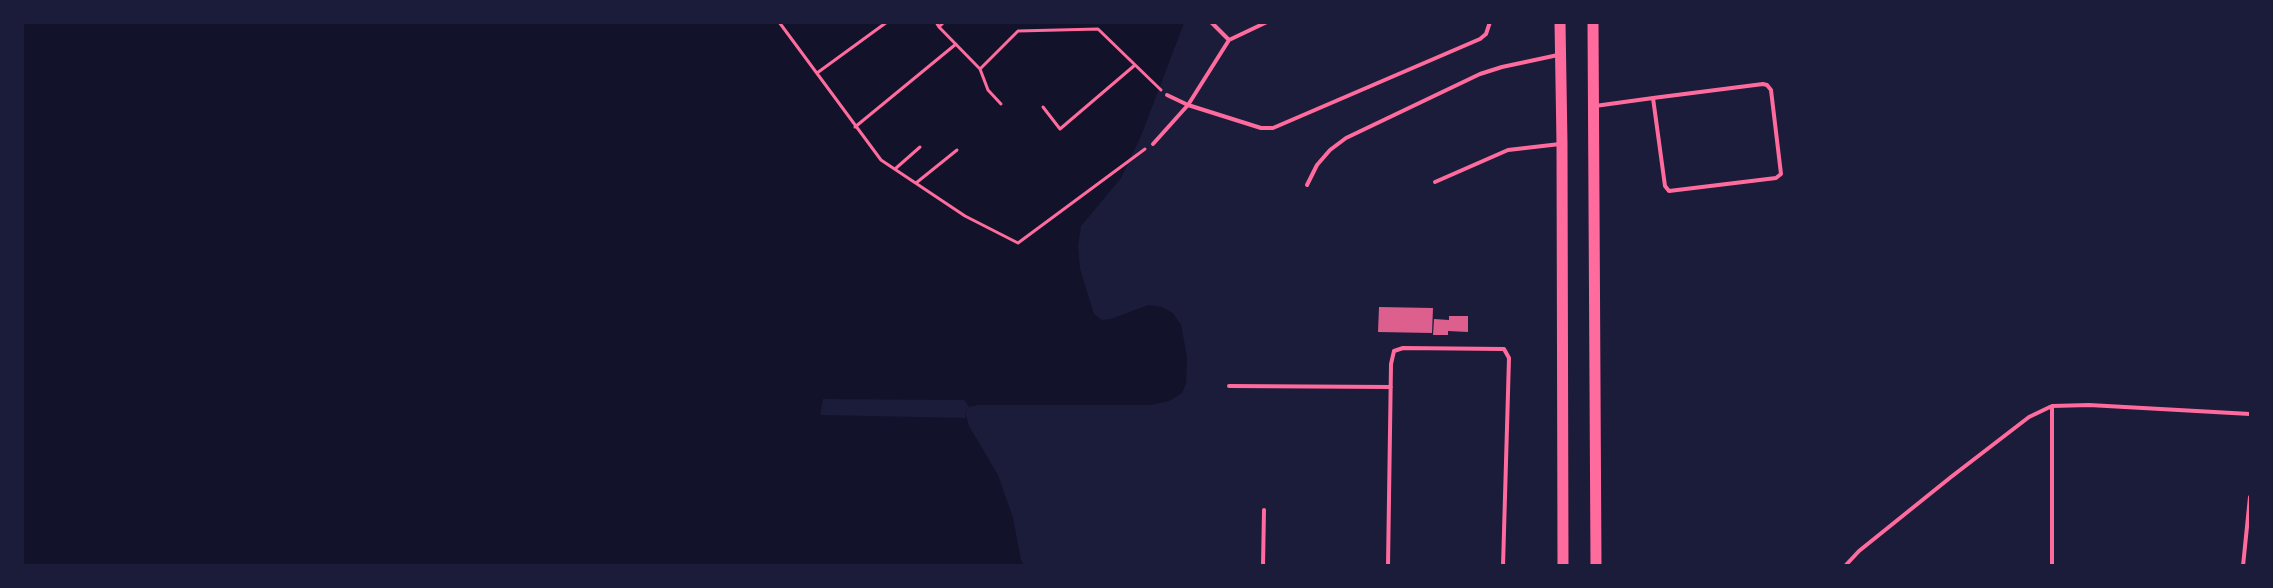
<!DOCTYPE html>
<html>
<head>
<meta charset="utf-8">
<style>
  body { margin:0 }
  #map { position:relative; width:2273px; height:588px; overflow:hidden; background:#1b1b3a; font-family:"IBM Plex Sans",sans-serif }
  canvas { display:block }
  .frame { position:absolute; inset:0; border:24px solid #1b1b3a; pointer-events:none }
</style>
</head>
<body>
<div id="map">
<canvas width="2273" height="588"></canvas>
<div class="frame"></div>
</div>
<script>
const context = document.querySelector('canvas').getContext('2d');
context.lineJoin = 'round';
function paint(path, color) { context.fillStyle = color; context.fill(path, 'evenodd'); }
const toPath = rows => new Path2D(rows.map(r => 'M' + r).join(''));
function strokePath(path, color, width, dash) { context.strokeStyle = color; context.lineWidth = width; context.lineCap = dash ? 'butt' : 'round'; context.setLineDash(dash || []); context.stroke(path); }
const water = toPath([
  [22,23,1184,23,1141,136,1121,178,1081,226,1078,246,1080,269,1094,314,1102,320,1111,319,1148,305,1162,307,1173,313,1181,325,1187,357,1186,383,1182,393,1169,401,1151,405,978,405,969,407,965,411,969,426,998,475,1013,518,1021,560,1024,565,23,565]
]);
const pier = toPath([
  [823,399,964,400,969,407,965,411,966,418,820,415]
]);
const building = toPath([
  [1379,307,1433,308,1432,333,1378,332],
  [1449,316,1468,316,1468,332,1448,331,1448,335,1433,335,1434,319,1449,320]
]);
const path = toPath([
  [779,22,881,160,965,216,1018,243,1145,149],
  [936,22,939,27,944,22],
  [939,27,980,69,1018,31,1098,29,1161,90],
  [980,69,988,90,1001,104],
  [817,73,887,22],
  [1043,107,1060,129,1135,65],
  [855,127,956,44],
  [895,169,920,147],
  [916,183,957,150]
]);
const service = toPath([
  [1211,22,1229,40,1188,105,1261,128,1273,128,1480,39,1486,34,1490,22],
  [1229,40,1267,22],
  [1595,106,1653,98,1763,84,1767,85,1771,90,1781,174,1776,178,1669,191,1665,186,1653,98],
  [1153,144,1188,105,1167,95],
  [1435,182,1508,150,1560,144],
  [1307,185,1317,165,1330,150,1346,138,1480,74,1502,67,1558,55],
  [1229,386,1391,387],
  [2052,406,2052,566],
  [1263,566,1264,510],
  [1388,566,1391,364,1394,351,1403,348,1504,349,1509,358,1503,566],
  [1845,566,1859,551,1951,477,2029,417,2052,406,2089,405,2250,414],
  [2243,566,2250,497]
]);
const primary = toPath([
  [1560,22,1562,144,1563,566],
  [1593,22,1596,566]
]);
paint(water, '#12122b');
paint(pier, '#1b1b3a');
paint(building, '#dd5f8e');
strokePath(path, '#ff6b9d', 3);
strokePath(service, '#ff6b9d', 4);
strokePath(primary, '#ff6b9d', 11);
</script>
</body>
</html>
